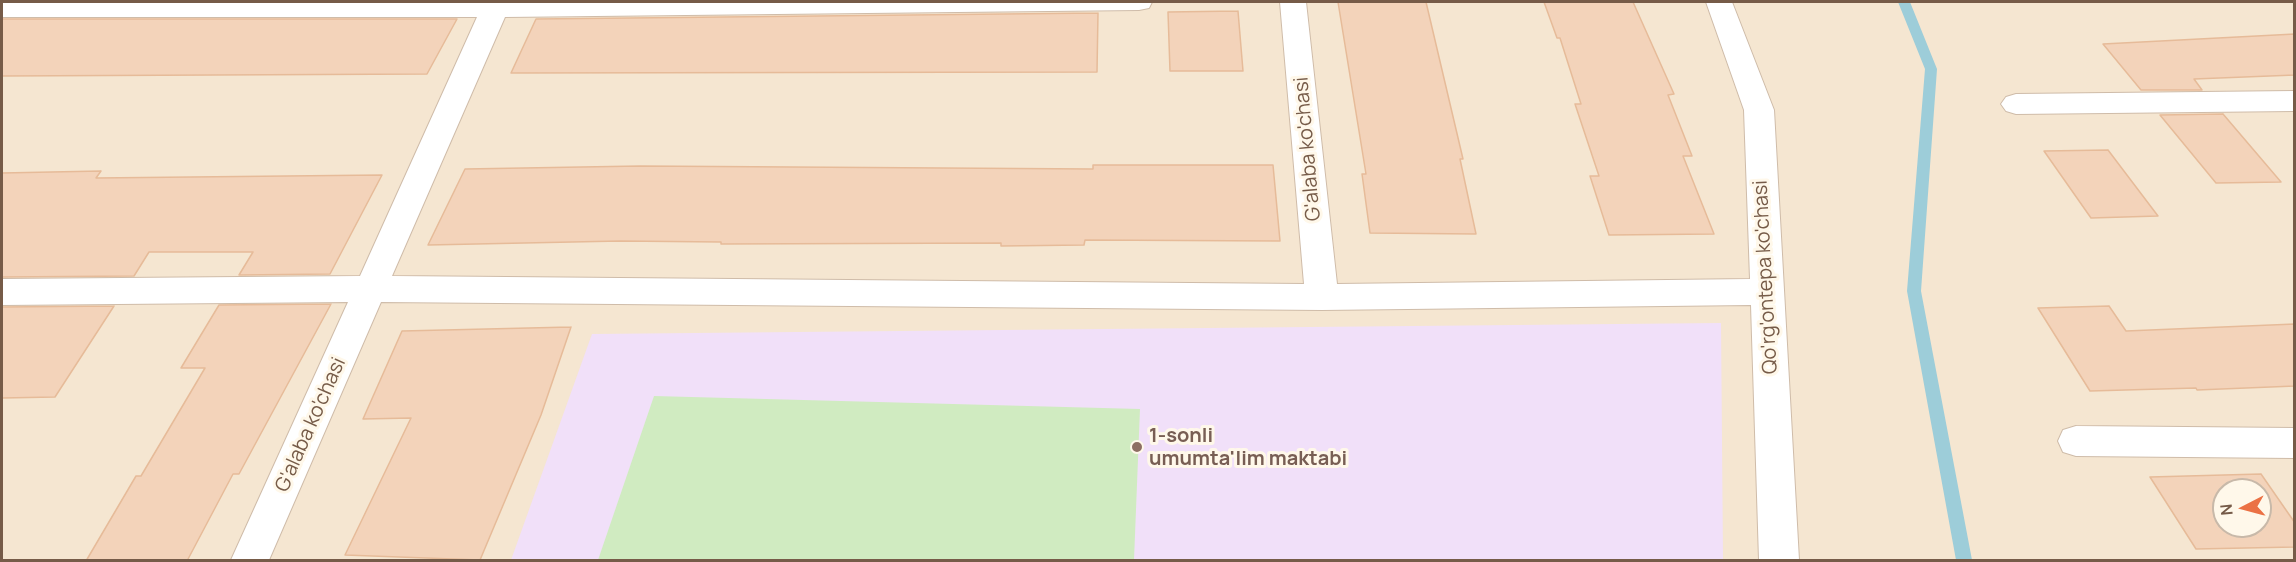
<!DOCTYPE html>
<html>
<head>
<meta charset="utf-8">
<style>
  body { margin:0 }
  #map { position:relative; width:2296px; height:562px; overflow:hidden; background:#fdf4e3; font-family:Manrope,sans-serif }
  canvas { display:block }
  .frame { position:absolute; inset:0; border:3px solid #765b48; pointer-events:none }
  .north { position:absolute; left:2212px; top:478px; width:60px; height:60px; box-sizing:border-box; background:#fff8ea; border:2px solid #c8b9a9; border-radius:50%; rotate:264deg; font-size:16px; font-weight:700; line-height:24px; text-align:center; color:#765b48 }
  .north::after { content:''; display:block; margin:auto; width:21px; height:27px; background:#eb7144; clip-path:polygon(50% 0,100% 100%,50% 72%,0 100%) }
</style>
</head>
<body>
<div id="map">
<canvas width="2296" height="562"></canvas>
<div class="frame"></div>
<div class="north">N</div>
</div>
<script>
const context = document.querySelector('canvas').getContext('2d');
context.lineJoin = 'round';
function paint(path, color) { context.fillStyle = color; context.fill(path, 'evenodd'); }
const toPath = rows => new Path2D(rows.map(r => 'M' + r).join(''));
function strokePath(path, color, width, dash) { context.strokeStyle = color; context.lineWidth = width; context.lineCap = dash ? 'butt' : 'round'; context.setLineDash(dash || []); context.stroke(path); }
function drawText(font, color, halo, rows, align = 'center') {
  context.font = font + ' Manrope,sans-serif'; context.lineWidth = 6; context.setLineDash([]); context.textBaseline = 'middle'; context.strokeStyle = halo; context.fillStyle = color; for (const [text, x, y, turn = 0] of rows) {
    context.save(); context.translate(x, y); context.rotate((+turn || 0) * Math.PI / 180); context.textAlign = isNaN(turn) ? turn : align; if (halo) context.strokeText(text, 0, 0); context.fillText(text, 0, 0); context.restore();
  }
}
const residential = toPath([
  [2,2,2294,2,2294,560,2,560],
  [2224,490,2260,490,2260,526,2224,526]
]);
const education = toPath([
  [1721,323,1723,560,511,560,592,334]
]);
const green = toPath([
  [654,396,1140,409,1134,560,598,560]
]);
const stream = toPath([
  [1898,2,1910,2,1937,69,1921,291,1972,560,1956,560,1907,291,1925,69,1898,2]
]);
const building = toPath([
  [1338,2,1426,2,1463,159,1460,159,1476,234,1370,233,1362,174,1366,174,1338,2],
  [1544,2,1633,2,1674,94,1668,95,1692,156,1683,156,1714,234,1609,235,1590,176,1599,176,1575,104,1581,104,1560,38,1557,38,1544,2],
  [1238,11,1243,71,1170,71,1168,12,1238,11],
  [1098,13,1097,72,511,73,536,19,1098,13],
  [2,19,457,19,427,74,2,76,2,19],
  [2295,34,2295,75,2194,79,2202,90,2141,90,2103,44,2295,34],
  [2223,114,2281,182,2216,183,2160,115,2223,114],
  [2108,150,2158,216,2091,218,2044,151,2108,150],
  [1093,165,1273,165,1280,241,1085,240,1084,245,1001,246,1001,243,721,244,721,242,620,241,428,245,465,169,640,166,1093,169,1093,165],
  [101,171,96,178,382,175,330,274,239,275,253,252,149,252,134,276,2,277,2,173,101,171],
  [331,304,239,474,233,474,187,561,86,561,136,476,141,476,205,368,181,368,219,305,331,304],
  [114,306,55,397,2,398,2,307,114,306],
  [2109,306,2126,331,2295,324,2295,386,2197,390,2196,388,2090,391,2038,308,2109,306],
  [571,327,541,415,480,560,345,555,411,418,363,419,402,331,571,327],
  [2261,474,2295,523,2295,547,2196,549,2150,477,2261,474],
  [2224,490,2260,490,2260,526,2224,526,2224,490]
]);
const minor = toPath([
  [2,2,1152,2,1149,8,1139,10,505,17,392,276,1304,284,1280,2,1306,2,1337,284,1750,279,1744,110,1706,2,1732,2,1774,110,1799,560,1759,560,1751,305,1322,310,381,302,269,560,231,560,348,302,2,305,2,279,360,276,477,17,2,17,2,2],
  [2294,91,2294,111,2016,114,2006,111,2001,104,2006,97,2016,94,2294,91],
  [2076,426,2294,428,2294,458,2076,456,2063,452,2058,441,2063,430,2076,426]
]);
const markers = [
  [1137,447,6,"#8d6e63"]
];
const streetNames = [
  ["G'alaba ko'chasi",1308,149,-95],
  ["Qo'rg'ontepa ko'chasi",1766,277,-93],
  ["G'alaba ko'chasi",311,425,-66]
];
const educationNames = [
  ["1-sonli",1149,436],
  ["umumta'lim maktabi",1149,459]
];
paint(residential, '#f5e6d1');
paint(education, '#f1e0f9');
paint(green, '#d0ebc1');
paint(stream, '#9dcdd9');
paint(building, '#f3d3ba');
strokePath(building, '#e6bb99', 1.5);
strokePath(minor, '#cfbca9', 2);
paint(minor, '#fff');
for (const [x, y, r, color] of markers) { const dot = new Path2D(); dot.arc(x, y, r, 0, 2 * Math.PI); context.fillStyle = color; context.fill(dot); strokePath(dot, '#fff8ea', 2); }
drawText('20px', '#765b48', '#fff8ea', streetNames);
drawText('bold 20px', '#785e54', '#fff8ea', educationNames, 'left');
</script>
</body>
</html>
